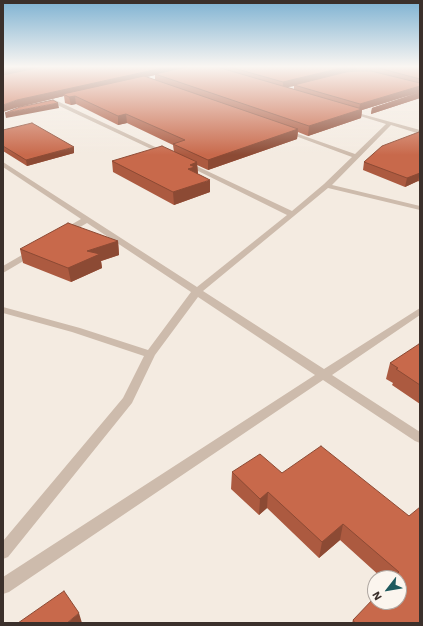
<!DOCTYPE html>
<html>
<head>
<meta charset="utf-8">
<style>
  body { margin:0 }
  #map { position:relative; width:423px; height:626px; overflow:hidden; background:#f4ebe1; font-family:"Work Sans",sans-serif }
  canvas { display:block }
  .frame { position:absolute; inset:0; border:4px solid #3b302b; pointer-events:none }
  .north { position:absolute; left:367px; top:570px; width:40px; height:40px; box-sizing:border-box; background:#fbf5ee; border:1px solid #aea6a0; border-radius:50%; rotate:239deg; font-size:11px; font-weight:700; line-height:16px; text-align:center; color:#3b302b }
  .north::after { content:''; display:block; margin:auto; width:14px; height:18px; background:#1f5a5e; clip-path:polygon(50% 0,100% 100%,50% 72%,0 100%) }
</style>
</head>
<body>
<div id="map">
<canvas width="423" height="626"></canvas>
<div class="frame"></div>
<div class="north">N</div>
</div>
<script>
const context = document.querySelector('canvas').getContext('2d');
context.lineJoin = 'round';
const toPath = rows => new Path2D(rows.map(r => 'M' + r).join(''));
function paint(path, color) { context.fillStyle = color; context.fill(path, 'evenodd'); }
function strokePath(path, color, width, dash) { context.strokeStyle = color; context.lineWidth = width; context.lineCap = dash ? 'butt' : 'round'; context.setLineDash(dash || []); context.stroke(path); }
const minor = toPath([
  [55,100,168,153,169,154,164,155,53,103,53,101,55,100],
  [347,110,420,130,420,134,391,125,332,185,420,206,420,210,328,188,203,291,324,369,420,308,420,315,332,375,420,432,420,443,415,441,323,380,9,592,3,594,3,577,315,375,198,297,155,355,132,403,8,557,3,559,3,541,123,398,144,356,72,332,3,313,3,307,80,328,148,350,191,292,87,223,68,234,62,234,62,230,81,219,3,167,3,162,197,287,287,215,184,164,184,162,188,162,292,211,324,184,352,157,282,131,287,130,355,154,386,124,347,112,347,110],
  [34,248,38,251,37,253,3,273,3,266,34,248]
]);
const wall = toPath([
  [3,67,420,67,420,98,371,114,372,108,420,92,362,110,361,118,308,136,298,132,297,139,208,170,197,165,198,174,210,192,174,205,113,172,112,161,174,152,173,145,127,123,118,125,76,104,71,105,65,103,64,96,19,107],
  [155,75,155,80,147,77],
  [294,86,294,89,287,87],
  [3,130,74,153,27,166,3,151],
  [420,132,420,182,418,181,405,187,363,170,364,162],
  [118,241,119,255,101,261,102,268,71,282,23,263,20,249],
  [420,344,420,404,392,385,393,383,386,379,390,363],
  [232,472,282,473,409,516,420,623,352,623,353,620,399,578,382,578,340,540,319,558,267,508,259,515,231,489]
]);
const shadedWall = toPath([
  [20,67,45,67,3,77,3,71],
  [167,67,192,67,155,74,155,75,67,96,63,94,64,96,19,107,3,112,3,105,17,100],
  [345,67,357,67,356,72,294,85,294,86,283,88,283,82],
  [420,86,420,92,362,110,361,118,308,136,309,126,359,110,360,104],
  [420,92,420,98,371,114,372,108],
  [75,96,76,104,71,105,69,97],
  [58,103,59,108,6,118,5,113],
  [126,114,127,123,118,125,118,116],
  [298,129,297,139,208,170,208,160],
  [74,147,74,153,27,166,26,160],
  [197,162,198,174,188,169,190,165],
  [420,173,418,181,405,187,407,178],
  [210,180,210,192,174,205,173,192],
  [118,241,119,255,101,261,102,268,71,282,68,268,87,251],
  [268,492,267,508,259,515,260,499],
  [343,524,340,540,319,558,322,542],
  [79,613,82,623,67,623]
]);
const building = toPath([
  [3,67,20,67,3,71,3,67],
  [41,67,167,67,17,100,3,105,3,75,41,67],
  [187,67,217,67,362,109,309,126,155,74,187,67],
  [230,67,345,67,283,82,230,67],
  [375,67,420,67,420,79,375,67],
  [357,71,371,71,420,83,420,86,360,104,294,85,346,72,357,71],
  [144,76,298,129,208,160,173,144,185,140,126,114,118,116,75,96,69,97,63,94,144,76],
  [53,100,58,103,5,113,20,107,53,100],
  [32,123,74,147,26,160,3,146,3,130,32,123],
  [419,132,420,132,420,173,407,178,364,162,382,146,419,132],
  [162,146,197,162,190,165,195,167,188,169,210,180,173,192,112,161,162,146],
  [68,223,118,241,87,251,100,254,68,268,20,249,68,223],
  [419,344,420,344,420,385,396,369,398,368,390,363,419,344],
  [321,446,409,516,420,507,420,623,355,623,353,620,375,597,375,602,399,602,399,578,393,578,399,572,343,524,322,542,268,492,260,499,232,472,260,454,282,473,321,446],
  [64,591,79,613,67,623,18,623,64,591]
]);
paint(minor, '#cdbbac');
paint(wall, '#ac5a40');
paint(shadedWall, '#8c4a34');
paint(building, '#c8694b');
strokePath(building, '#8c4a34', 1);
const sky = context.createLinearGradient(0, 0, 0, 155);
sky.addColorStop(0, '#7eb2d2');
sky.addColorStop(0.43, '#faf6f2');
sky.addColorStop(1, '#faf6f200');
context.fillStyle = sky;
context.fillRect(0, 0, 423, 155);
</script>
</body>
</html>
